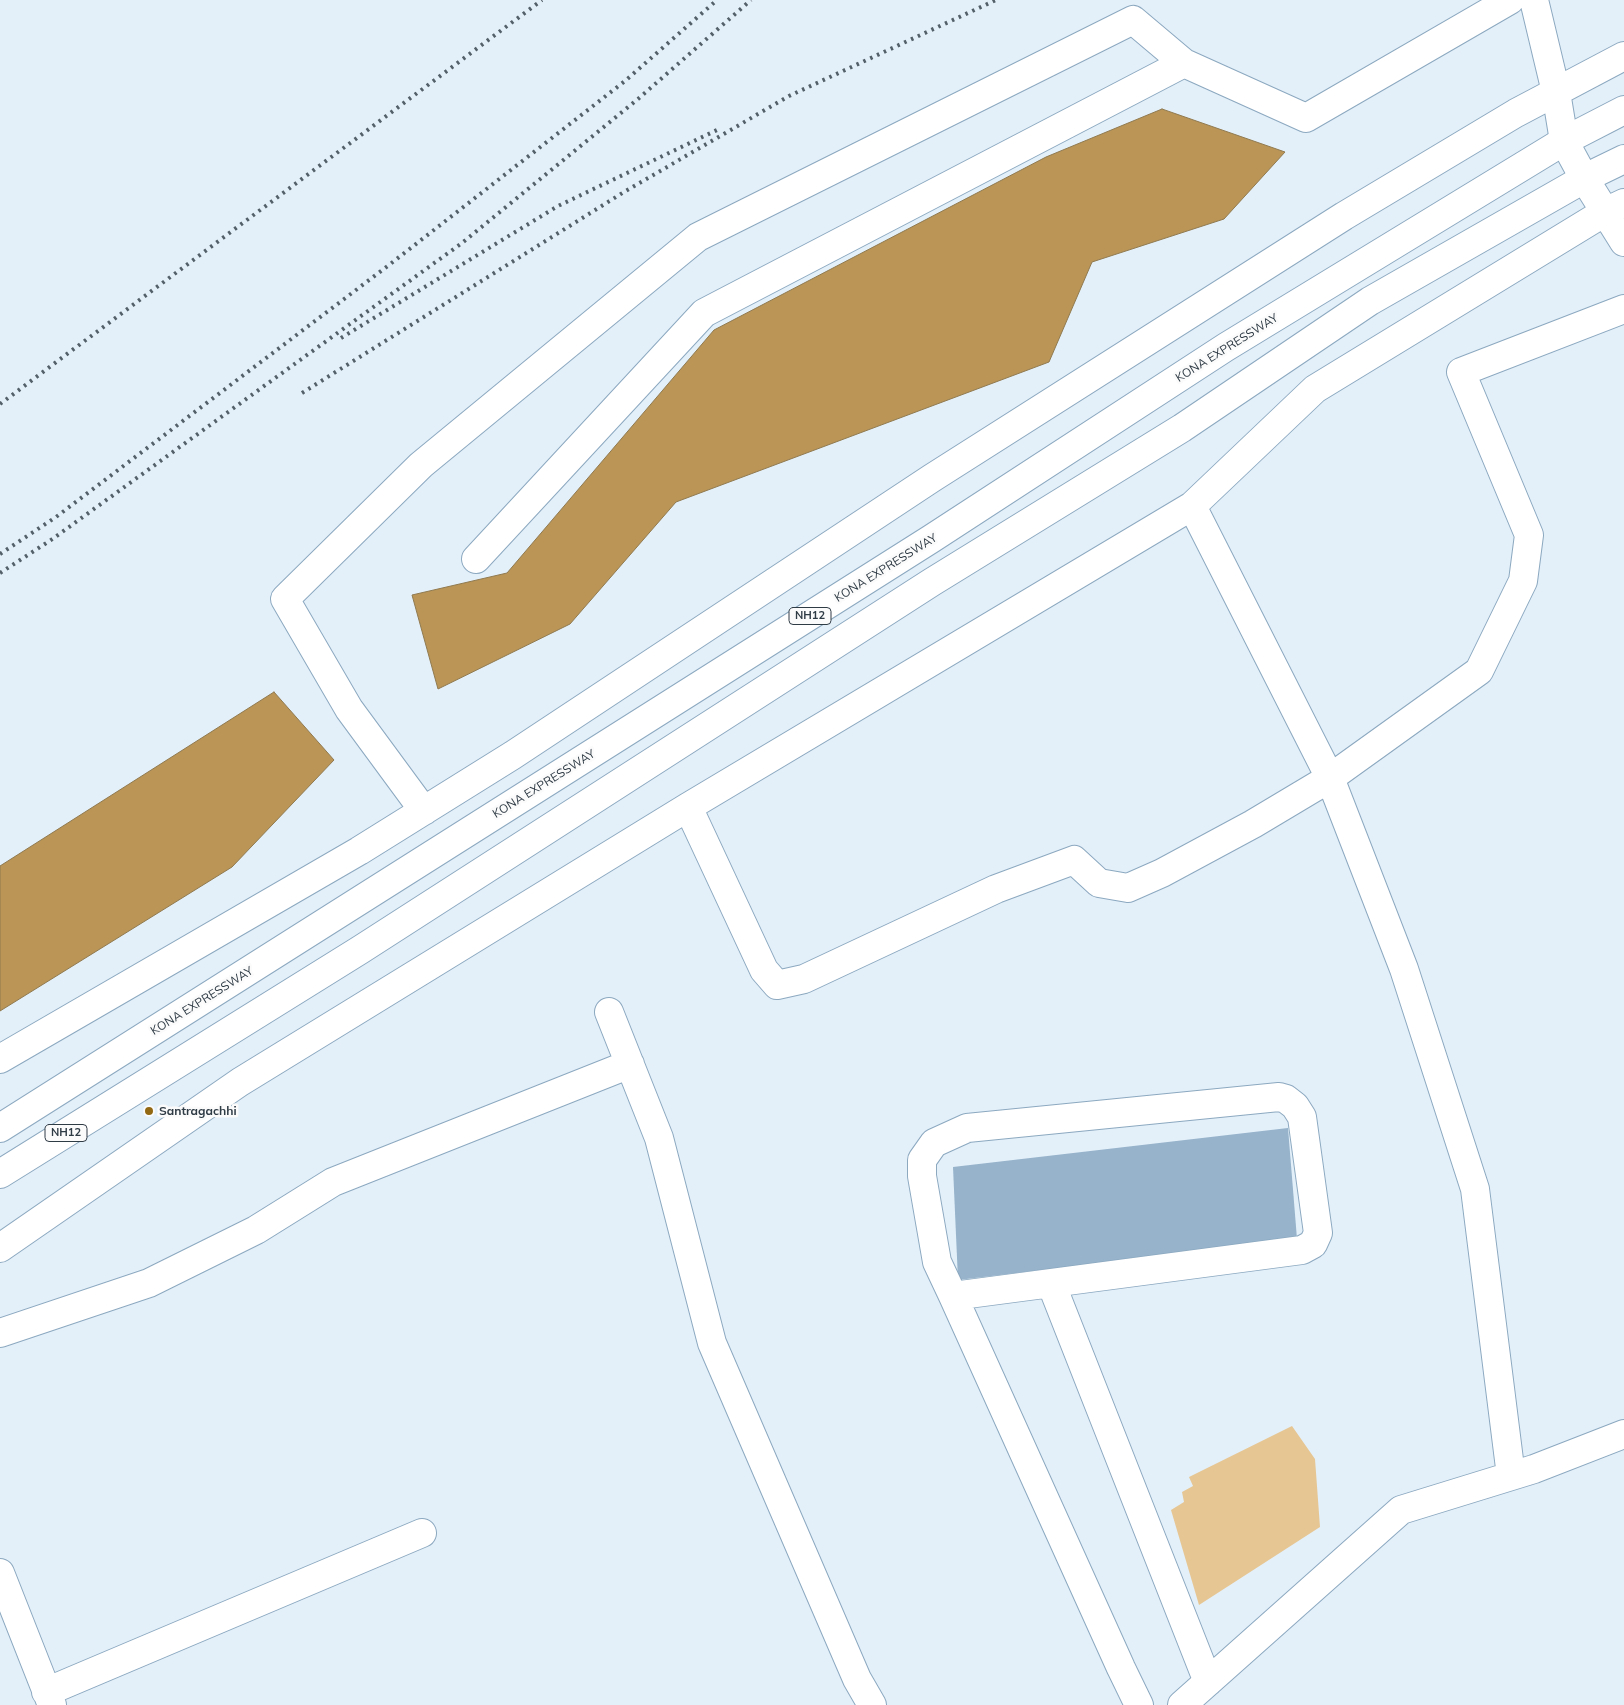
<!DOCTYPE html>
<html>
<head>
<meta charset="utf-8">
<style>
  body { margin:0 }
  canvas { display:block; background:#e3eff9 }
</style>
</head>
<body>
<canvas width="1624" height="1705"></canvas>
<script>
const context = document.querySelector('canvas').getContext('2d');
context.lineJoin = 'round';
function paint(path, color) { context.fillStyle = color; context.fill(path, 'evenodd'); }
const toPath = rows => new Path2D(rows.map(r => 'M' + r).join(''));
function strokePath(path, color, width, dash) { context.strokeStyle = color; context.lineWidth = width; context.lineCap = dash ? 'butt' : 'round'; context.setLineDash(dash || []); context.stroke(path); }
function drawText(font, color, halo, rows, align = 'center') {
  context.font = font + ' Mulish,sans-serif'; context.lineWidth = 5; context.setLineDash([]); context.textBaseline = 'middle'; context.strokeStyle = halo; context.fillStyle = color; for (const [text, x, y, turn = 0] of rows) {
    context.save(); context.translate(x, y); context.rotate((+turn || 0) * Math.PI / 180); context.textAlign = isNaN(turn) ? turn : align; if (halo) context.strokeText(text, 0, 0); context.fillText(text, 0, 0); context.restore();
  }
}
const green = toPath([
  [1292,1426,1315,1459,1320,1527,1199,1605,1171,1510,1184,1502,1182,1492,1193,1486,1189,1477]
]);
const water = toPath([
  [1162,109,1285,152,1224,219,1092,262,1049,362,676,502,570,624,438,689,412,595,507,573,714,330,1046,157,1162,109],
  [274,692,334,760,232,867,0,1011,0,866,274,692]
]);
const building = toPath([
  [1288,1128,1297,1239,958,1280,953,1167]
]);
const minor = toPath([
  [1534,0,1556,92,1564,141,1584,178,1624,242],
  [1192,506,1330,778,1404,969,1475,1189,1511,1476],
  [476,559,704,313,1184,63],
  [688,807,764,970,777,985,804,979,996,889,1074,860,1099,883,1128,888,1162,873,1253,824,1330,778,1479,671,1523,581,1529,535,1461,372,1624,309],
  [424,811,349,709,285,599,421,465,698,237,1133,20,1184,63,1306,118,1510,0],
  [609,1012,659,1138,712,1343,857,1679,872,1705],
  [0,1059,359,851,513,755,932,478,1344,216,1516,113,1624,56],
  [0,1248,240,1082,688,807,1192,506,1315,389,1605,212,1624,203],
  [1051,1283,1208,1682],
  [953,1296,1302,1250,1313,1244,1318,1233,1302,1117,1295,1106,1286,1099,1279,1097,967,1128,934,1143,922,1160,922,1176,937,1262,953,1296,1121,1668,1139,1705],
  [0,1333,149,1283,256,1230,333,1182,630,1064],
  [0,1573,52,1705],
  [46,1692,422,1533],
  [1182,1705,1401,1510,1534,1469,1624,1434]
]);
const highway = toPath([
  [0,1128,931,539,1226,347,1564,141,1624,110],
  [0,1174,360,950,932,582,1182,428,1370,301,1589,176,1624,159]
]);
const rail = toPath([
  [341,338,558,206,717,130],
  [302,393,624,192,789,96,996,0],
  [0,404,542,0],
  [0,554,56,517,389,265,625,81,717,0],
  [0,573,51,540,462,243,638,99,751,0]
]);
const markers = [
  [149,1111,5,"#926912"]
];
const shields = [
  [810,616,42],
  [66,1133,42]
];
const shieldNames = [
  ["NH12",810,616],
  ["NH12",66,1133]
];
const streetNames = [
  ["KONA EXPRESSWAY",1227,348,-32],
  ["KONA EXPRESSWAY",886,568,-32],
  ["KONA EXPRESSWAY",544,784,-32],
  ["KONA EXPRESSWAY",202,1001,-32]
];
const poiNames = [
  ["Santragachhi",159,1111]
];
paint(green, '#e6c794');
paint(water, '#ba9555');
strokePath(water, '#907a50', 1);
paint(building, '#96b3cb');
strokePath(minor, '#8ca9c0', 30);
strokePath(highway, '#8ca9c0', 30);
strokePath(minor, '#fff', 28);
strokePath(highway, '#fff', 28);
strokePath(rail, '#535f69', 4, [2.5, 5]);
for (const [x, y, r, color] of markers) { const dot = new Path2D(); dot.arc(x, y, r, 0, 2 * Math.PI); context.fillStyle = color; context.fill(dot); strokePath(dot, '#fbfbfb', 2); }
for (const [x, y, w] of shields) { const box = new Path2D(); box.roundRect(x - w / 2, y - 8.5, w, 17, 4); context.fillStyle = '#fbfbfb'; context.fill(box); strokePath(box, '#2f3b45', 1); }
drawText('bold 11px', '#2f3b45', null, shieldNames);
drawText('12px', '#2f3b45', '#fbfbfb', streetNames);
drawText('bold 12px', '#2f3b45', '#fbfbfb', poiNames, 'left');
</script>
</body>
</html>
